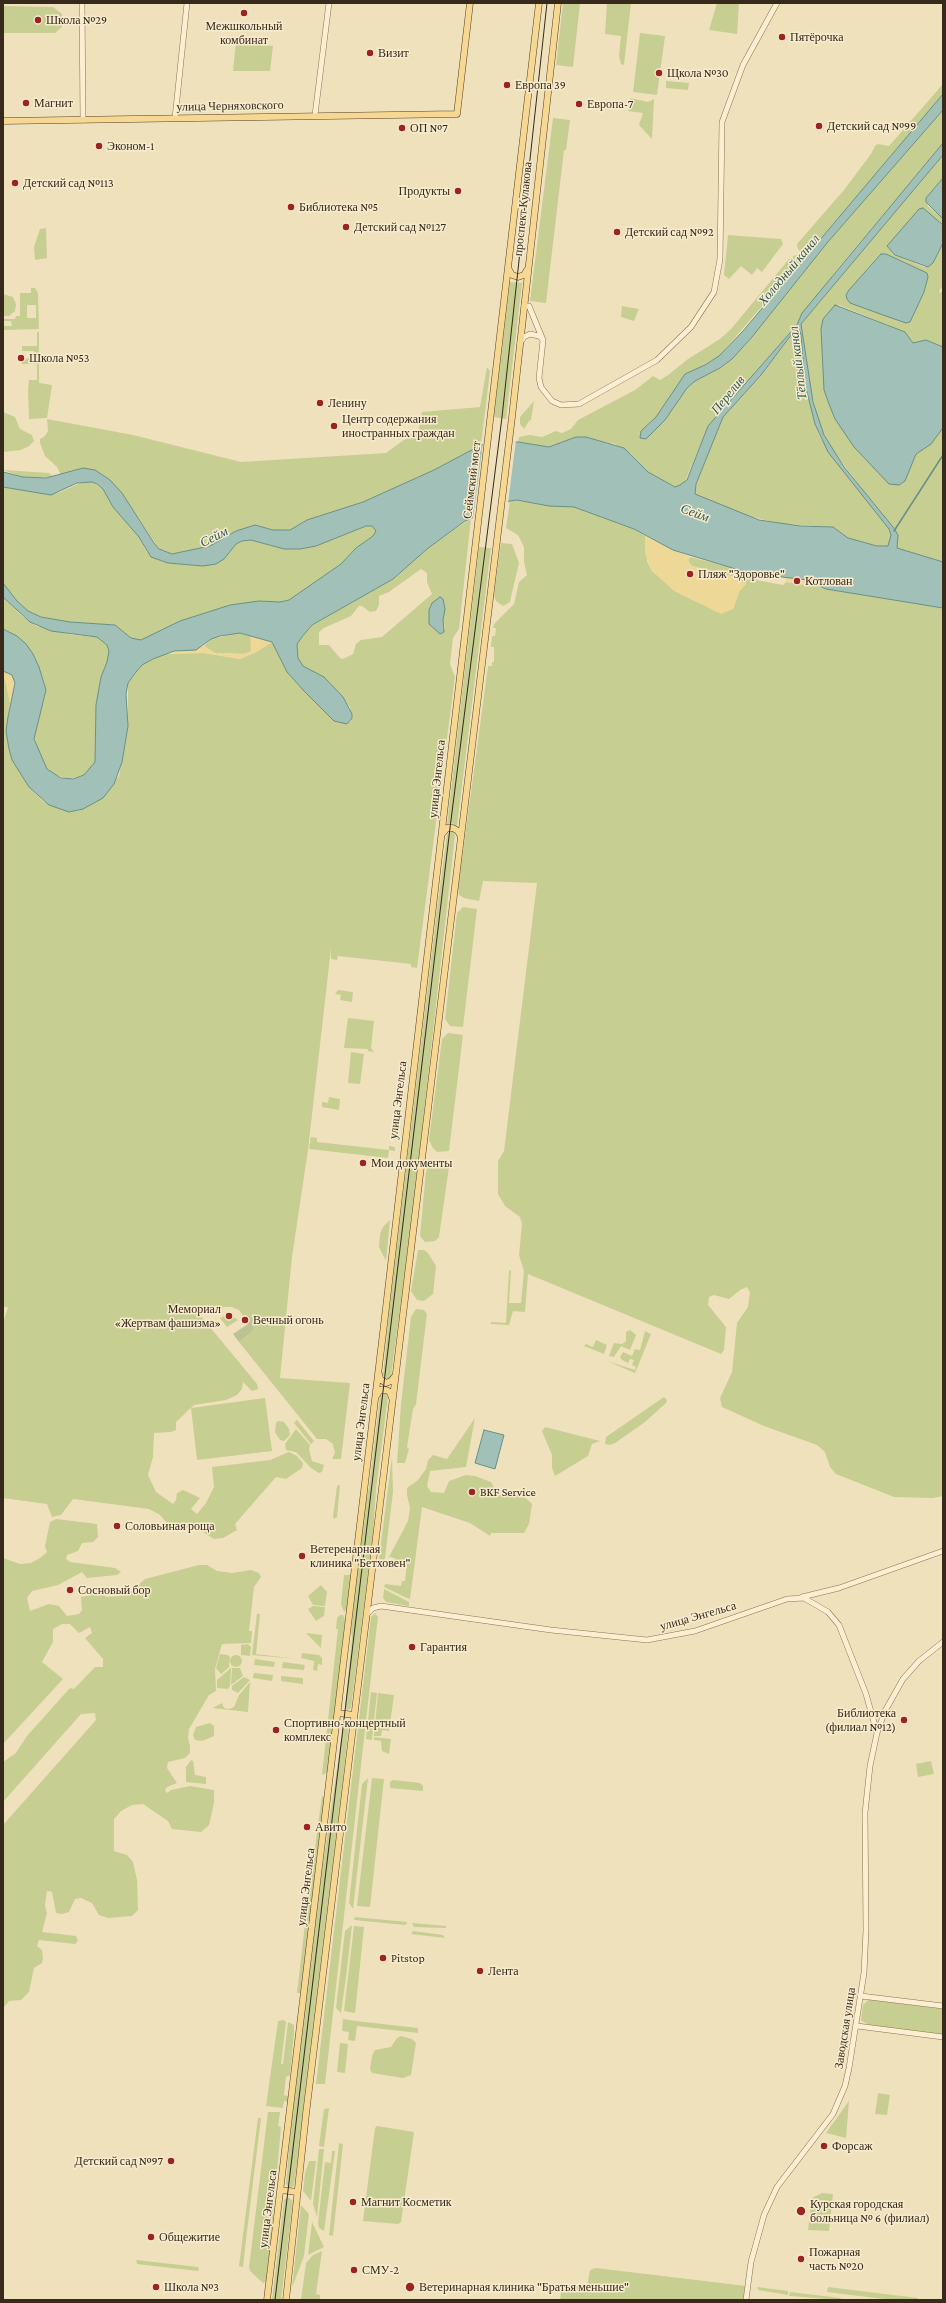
<!DOCTYPE html>
<html>
<head>
<meta charset="utf-8">
<style>
  body { margin:0 }
  #map { position:relative; width:946px; height:2303px; overflow:hidden; background:#f0e1bd; font-family:"Crimson Pro",serif }
  canvas { display:block }
  .frame { position:absolute; inset:0; border:4px solid #37291b; pointer-events:none }
</style>
</head>
<body>
<div id="map">
<canvas width="946" height="2303"></canvas>
<div class="frame"></div>
</div>
<script>
const context = document.querySelector('canvas').getContext('2d');
context.lineJoin = 'round';
function paint(path, color) { context.fillStyle = color; context.fill(path, 'evenodd'); }
const toPath = rows => new Path2D(rows.map(r => 'M' + r).join(''));
function strokePath(path, color, width, dash) { context.strokeStyle = color; context.lineWidth = width; context.lineCap = dash ? 'butt' : 'round'; context.setLineDash(dash || []); context.stroke(path); }
function drawText(font, color, halo, rows, align = 'center') {
  context.font = font + ' "Crimson Pro",serif'; context.lineWidth = 3; context.setLineDash([]); context.textBaseline = 'middle'; context.strokeStyle = halo; context.fillStyle = color; for (const [text, x, y, turn = 0] of rows) {
    context.save(); context.translate(x, y); context.rotate((+turn || 0) * Math.PI / 180); context.textAlign = isNaN(turn) ? turn : align; if (halo) context.strokeText(text, 0, 0); context.fillText(text, 0, 0); context.restore();
  }
}
const green = toPath([
  [563,3,580,3,573,67,556,65],
  [607,3,631,3,624,65,621,64,619,56,621,36,605,34],
  [717,3,739,3,737,34,709,30],
  [3,6,53,7,62,14,62,27,55,33,3,33],
  [640,33,665,36,657,95,633,92],
  [236,42,273,46,270,71,233,71],
  [666,81,689,83,688,90,666,88],
  [943,84,943,94,806,256,798,249,797,244,844,190,871,154,875,146,878,144,889,146],
  [630,98,648,102,654,99,652,139,639,125,643,113,628,111],
  [943,110,943,143,836,271,797,325,708,426,684,484,675,487,648,472,631,454,615,444,577,437,549,447,518,442,519,437,530,435,542,437,556,431,562,433,571,429,578,420,635,390,653,376,660,380,668,375,688,359,720,339,731,329,789,259,795,255,803,259,719,356,705,365,685,374,656,417,641,431,665,420,687,388,695,381,720,368,732,359,752,337,827,243],
  [553,118,570,120,566,150,564,150,546,303,530,301],
  [943,155,943,178,926,198,928,206,943,219,943,225,938,220,891,243,887,246,895,255,924,267,933,263,943,243,943,288,940,289,939,293,943,291,943,347,926,340,913,343,905,332,839,305,823,319,821,329,823,370,907,455,943,420,943,562,857,541,845,537,833,527,782,524,748,516,790,534,744,515,695,494,696,484,723,417,761,375,799,326,805,384,815,424,820,437,881,514,831,448,818,422,809,382,801,324],
  [881,254,886,254,927,273,924,292,920,300,863,274],
  [46,228,47,258,35,260,34,247,40,229],
  [728,235,781,239,783,244,762,272,757,268,752,275,741,266,729,279,724,275],
  [510,282,522,283,506,419,494,417],
  [31,288,35,288,38,293,39,329,3,330,3,326,12,326,11,321,3,321,3,319,15,319,16,316,20,316,20,293,31,293],
  [27,305,36,305,36,318,27,318],
  [3,294,13,297,16,304,15,311,9,316,3,316],
  [622,306,639,309,634,321,621,317],
  [37,332,39,332,39,383,52,385,47,418,29,419,28,390,29,380,37,380,37,364,22,364,22,359,34,358,34,351,22,351,22,346,37,346],
  [487,367,490,371,481,445,434,470,363,502,307,520,290,530,273,530,263,527,236,531,210,546,188,551,172,554,159,549,122,493,75,470,61,475,57,467,45,456,40,443,40,439,45,436,48,431,47,419,133,435,241,462,386,453,419,429,422,412,480,407],
  [534,401,531,420,529,421,524,429,520,424,520,417],
  [3,412,15,417,20,429,32,435,34,441,29,446,21,450,3,452],
  [3,470,49,473,53,477,23,477],
  [85,481,92,482,103,489,113,507,139,537,147,552,168,563,203,566,224,559,236,544,242,541,251,540,284,549,300,549,316,546,366,526,372,526,376,531,373,536,356,548,341,564,289,600,280,602,259,601,230,605,180,621,144,639,138,641,131,638,115,625,70,622,41,617,28,611,17,601,3,583,3,487,58,493],
  [517,500,554,506,574,507,634,529,645,536,647,561,652,571,663,580,733,609,739,592,739,578,692,566,688,561,690,557,757,574,756,580,783,585,786,582,806,585,807,580,826,589,943,608,943,1496,933,1498,894,1497,836,1474,830,1467,825,1452,817,1445,764,1426,722,1407,720,1398,732,1372,737,1323,748,1307,750,1292,747,1287,740,1290,729,1299,714,1295,709,1297,708,1305,726,1327,724,1350,721,1354,528,1274,525,1312,513,1311,509,1325,491,1324,491,1322,506,1323,509,1270,511,1271,509,1303,521,1303,524,1271,519,1255,522,1224,520,1217,505,1206,498,1194,498,1161,504,1151,537,883,483,881,479,901,464,898,459,895,458,889,488,666,492,666,492,662,494,662,494,647,491,647,492,636,495,636,496,628,493,628,494,624,514,604,519,582,527,575,524,562,524,547,518,535,506,528,510,501],
  [471,518,459,629,453,638,450,664,455,677,417,968,411,967,411,964,338,956,337,960,331,959,331,948,308,1150,292,1257,280,1378,350,1383,341,1459,332,1459,335,1453,333,1444,326,1439,317,1439,239,1342,253,1331,247,1314,243,1316,239,1310,232,1307,224,1307,213,1314,208,1308,200,1315,257,1384,258,1389,252,1391,243,1382,242,1389,237,1395,226,1400,194,1405,176,1422,176,1430,171,1432,154,1433,153,1457,148,1475,156,1492,173,1504,176,1500,177,1493,183,1490,200,1498,191,1509,197,1514,206,1503,214,1487,212,1467,270,1460,289,1452,297,1456,303,1463,302,1468,286,1479,276,1477,235,1524,237,1530,223,1538,214,1539,197,1528,188,1527,180,1530,172,1529,160,1515,149,1509,73,1499,61,1515,52,1517,47,1504,3,1498,3,1323,8,1307,3,1307,3,675,8,688,10,703,8,717,12,760,29,787,44,802,77,811,87,807,119,776,128,726,128,683,142,665,164,654,204,653,240,659,256,652,272,642,287,672,304,691,347,724,351,720,350,707,324,677,303,666,298,658,297,644,312,625,393,579,427,549],
  [421,569,427,573,427,582,432,594,382,637,361,640,356,644,353,654,343,659,340,658,329,645,319,645,319,632,324,628,351,616,359,606,362,606,370,612,376,611,379,605,379,596,389,592],
  [438,600,445,609,443,620,445,628,435,629,429,624,430,606],
  [501,543,512,544,519,563,511,597,510,602,503,606,496,601,494,595],
  [479,547,491,548,457,826,451,823,447,825],
  [3,597,23,617,36,626,72,635,97,637,107,645,109,653,107,662,101,677,96,705,95,762,84,775,69,779,56,775,47,769,37,749,34,733,45,697,45,684,33,654,10,632,3,629],
  [240,633,250,635,251,638,251,651,249,653,243,654,215,653,204,646,211,639],
  [452,831,455,835,411,1229,391,1375,388,1380,383,1375,390,1304,437,909,447,834],
  [463,907,477,909,463,1027,450,1026,445,1019,457,913],
  [338,990,353,992,352,1002,340,1000,341,995,335,994],
  [348,1018,374,1021,371,1048,374,1052,368,1051,368,1049,344,1048],
  [448,1033,463,1035,449,1151,437,1152,433,1148,429,1140,442,1039],
  [351,1052,364,1054,360,1084,348,1083],
  [329,1097,340,1099,339,1110,322,1107,322,1102,328,1103],
  [311,1137,317,1138,317,1142,389,1150,389,1146,395,1147,395,1151,389,1150,388,1158,309,1149],
  [436,1160,446,1161,449,1167,439,1237,435,1241,425,1242,420,1236,426,1171,429,1164],
  [390,1220,386,1261,379,1247,380,1234,383,1227],
  [418,1250,424,1250,428,1253,436,1266,433,1294,424,1301,417,1300,411,1291],
  [416,1309,424,1310,427,1314,416,1404,413,1409,407,1447,409,1449,405,1463,397,1463,401,1404,411,1317],
  [229,1314,238,1320,227,1327,220,1318],
  [630,1330,636,1335,630,1350,621,1346,614,1357,609,1356,614,1343,622,1344,626,1341,626,1332],
  [645,1331,651,1334,635,1373,607,1361,635,1370,636,1367,632,1365,634,1360,630,1359,628,1363,622,1360,620,1357,623,1352,632,1356,635,1349,640,1350],
  [596,1340,607,1345,604,1354,584,1346,586,1344,593,1347],
  [385,1393,388,1397,376,1489,373,1535,351,1708,348,1710,345,1708,352,1638,351,1629,365,1504,369,1488,380,1396],
  [664,1397,667,1400,666,1403,645,1422,615,1443,610,1445,605,1444,606,1437],
  [265,1398,272,1451,197,1460,191,1408],
  [475,1418,466,1467,430,1471,427,1486,431,1492,444,1493,449,1481,466,1475,475,1476,491,1482,498,1495,503,1495,509,1490,518,1491,532,1504,529,1524,524,1533,491,1533,490,1536,470,1523,422,1507,410,1599,405,1597,384,1587,385,1584,401,1586,402,1581,405,1581,407,1564,395,1563,395,1558,389,1557,408,1521,410,1508,407,1495,407,1488,418,1480,426,1469,428,1460,433,1455,447,1459],
  [297,1420,314,1441,311,1444,294,1423],
  [278,1421,284,1422,289,1429,290,1435,284,1441,280,1440,275,1432,276,1423],
  [545,1427,600,1441,592,1444,588,1456,555,1476,552,1468,552,1455,542,1431],
  [296,1429,310,1445,309,1449,312,1461,324,1465,322,1472,319,1473,311,1468,296,1452,286,1450,285,1444],
  [392,1457,393,1492,385,1558,384,1560,379,1559],
  [340,1485,337,1517,334,1519,333,1517,337,1486],
  [56,1519,97,1524,98,1537,93,1542,82,1543,78,1551,67,1555,66,1559,70,1562,115,1568,121,1572,117,1575,87,1578,82,1572,58,1585,32,1591,27,1598,30,1611,49,1604,59,1606,67,1616,79,1614,82,1610,81,1597,101,1593,106,1597,120,1596,128,1594,145,1579,199,1565,207,1565,217,1571,232,1573,251,1570,259,1573,261,1577,254,1587,249,1631,252,1631,251,1643,222,1644,215,1669,216,1691,209,1695,189,1729,188,1738,190,1746,190,1753,185,1758,168,1762,167,1768,177,1783,167,1787,165,1790,167,1793,171,1790,190,1786,214,1790,214,1803,209,1825,201,1832,172,1829,168,1821,143,1804,132,1805,121,1811,114,1819,114,1851,127,1855,133,1862,137,1880,138,1910,132,1916,108,1918,99,1915,92,1903,81,1898,75,1899,69,1912,62,1914,56,1913,52,1892,47,1891,45,1905,47,1913,42,1932,76,1936,78,1941,75,1944,39,1940,37,1946,42,1950,43,1958,42,1963,34,1968,29,1992,21,2000,9,2001,3,2008,3,1825,96,1720,95,1713,81,1714,3,1802,3,1762,16,1753,27,1736,70,1688,74,1689,95,1667,103,1667,103,1659,85,1638,92,1633,90,1627,79,1633,70,1624,62,1624,53,1629,53,1642,42,1662,63,1679,3,1744,3,1558,20,1564,31,1563,40,1558,47,1552,45,1546,50,1522],
  [344,1575,351,1575,347,1609,344,1612,341,1604],
  [321,1585,327,1592,325,1606,313,1605,308,1596],
  [384,1589,409,1602,409,1606,386,1602,383,1598],
  [313,1606,325,1607,324,1616,316,1621,308,1609],
  [375,1613,378,1617,373,1659,325,2084,316,2084,371,1617],
  [257,1614,260,1614,256,1654,298,1659,252,1655],
  [340,1615,343,1615,345,1620,328,1772,322,1775,338,1629,336,1629,337,1618],
  [306,1633,322,1635,321,1648],
  [248,1644,251,1647,250,1656,241,1655,241,1645],
  [302,1653,319,1655,322,1658,322,1665,318,1664,317,1671,313,1670,314,1661,301,1658],
  [220,1654,228,1655,230,1657,229,1667,221,1674,216,1668],
  '230 1661a6 6 0 1 1 12 0a6 6 0 1 1-12 0Z',
  [255,1659,275,1662,274,1667,254,1665],
  [283,1662,305,1665,304,1670,282,1668],
  [231,1668,230,1686,228,1689,217,1688,217,1680],
  [232,1668,240,1668,243,1676,231,1685],
  [254,1673,273,1675,272,1681,253,1678],
  [281,1676,303,1678,303,1684,281,1681],
  [244,1677,250,1680,238,1693,232,1690,232,1686],
  [250,1682,248,1712,213,1708,222,1703,224,1708,229,1709,234,1707,239,1695],
  [371,1692,377,1693,372,1740,366,1739],
  [378,1693,394,1695,389,1731,382,1730,381,1736,374,1736],
  [344,1721,349,1724,339,1818,304,2110,294,2186,289,2188,286,2184,294,2092,314,1925],
  [210,1723,214,1726,214,1736,202,1741,195,1740,193,1735,196,1727],
  [374,1737,391,1739,389,1754,382,1751,381,1741,374,1740],
  [191,1760,193,1761,195,1775,206,1777,206,1784,186,1782,186,1767],
  [931,1761,934,1774,918,1777,916,1764],
  [368,1778,353,1909,349,1903,362,1784],
  [372,1778,384,1779,370,1907,357,1906],
  [393,1780,420,1783,423,1786,423,1791,390,1788,390,1782],
  [322,1796,326,1797,312,1921,305,1921],
  [355,1917,407,1922,407,1923,405,1925,354,1920],
  [412,1923,446,1926,446,1928,414,1927],
  [305,1924,310,1928,302,1993,297,1993],
  [352,1925,346,1977,341,2013,336,2008,345,1931],
  [354,1926,364,1927,355,2013,344,2011],
  [413,1931,443,1935,445,1938,411,1934],
  [869,1999,943,2009,943,2036,871,2027,861,2020,863,2005],
  [343,2019,356,2021,418,2028,418,2033,357,2026,355,2041,348,2040,349,2032,342,2031],
  [284,2020,286,2022,281,2064,283,2064,288,2022,294,2025,294,2032,290,2075,286,2077,284,2095,288,2096,288,2102,284,2101,283,2108,266,2106,278,2021],
  [401,2036,412,2039,416,2043,411,2075,403,2078,372,2073,370,2069,372,2056,375,2050,391,2047,397,2038],
  [340,2043,348,2044,345,2073,337,2072],
  [878,2093,890,2095,887,2115,875,2114],
  [849,2101,846,2138,826,2133],
  [329,2108,324,2147,319,2146,324,2109],
  [268,2112,280,2112,278,2126,281,2127,271,2238,266,2281,263,2283,250,2271,249,2267],
  [258,2118,261,2118,247,2231,243,2267,239,2266],
  [377,2126,414,2132,401,2222,398,2224,363,2221,375,2128],
  [339,2143,343,2144,333,2236,329,2235],
  [319,2149,324,2149,317,2217,313,2204],
  [332,2151,335,2151,324,2231,319,2228,318,2223,325,2162,331,2163],
  [309,2161,316,2161,311,2201,303,2191,305,2173],
  [822,2193,833,2194,829,2231,808,2230,812,2198],
  [288,2197,293,2201,281,2300,272,2300,284,2200],
  [301,2205,309,2214,304,2256,292,2288],
  [312,2222,324,2247,308,2255],
  [322,2251,316,2294,320,2295,320,2300,301,2300,306,2263,313,2255],
  [136,2260,198,2267,199,2270,198,2271,137,2264],
  [596,2268,746,2286,745,2300,560,2300,562,2284,587,2287,590,2270],
  [757,2287,788,2291,788,2295,758,2290],
  [828,2287,918,2298,918,2300,892,2300,827,2292],
  [790,2292,841,2298,840,2300,789,2296]
]);
const sand = toPath([
  [645,536,690,557,688,561,692,566,739,578,746,584,739,592,733,609,721,614,674,591,652,571,645,553],
  [786,576,807,580,806,585,786,582],
  [250,635,272,642,256,652,240,659,204,653,164,654,204,646,215,653,243,654,251,651],
  [3,671,9,672,14,678,14,691,10,703]
]);
const cemetery = toPath([
  [247,1314,253,1323,253,1331,239,1342,233,1334,248,1324,243,1316]
]);
const water = toPath([
  [943,94,943,110,827,243,752,337,732,359,720,368,695,381,687,388,665,420,646,439,640,438,641,431,656,417,685,374,705,365,719,356,743,331,943,94],
  [943,143,943,155,801,324,813,402,824,435,844,467,893,527,898,535,897,548,943,562,943,608,826,589,807,580,749,573,673,550,634,529,574,507,549,506,517,500,510,501,465,521,427,549,393,579,312,625,302,637,297,644,298,658,303,666,324,677,343,697,352,714,352,718,347,724,334,721,304,691,287,672,272,642,240,633,220,636,211,639,196,650,174,651,153,659,142,665,136,672,128,683,126,694,128,726,122,762,114,784,103,798,83,809,69,812,49,805,29,787,12,760,9,749,6,731,8,717,15,683,12,675,3,671,3,629,17,636,26,644,33,654,39,667,46,690,34,739,47,769,61,778,73,779,84,775,95,762,96,705,101,677,107,662,109,651,107,645,97,637,51,631,30,622,3,597,3,583,17,601,28,611,41,617,70,622,115,625,131,638,141,640,180,621,230,605,259,601,280,602,289,600,341,564,356,548,373,536,376,531,372,526,366,526,316,546,300,549,284,549,251,540,242,541,236,544,224,559,216,564,203,566,168,563,151,557,139,537,113,507,103,489,97,484,92,482,77,483,51,495,3,487,3,472,23,477,46,478,83,468,95,470,110,480,122,493,154,543,159,549,172,554,210,546,236,531,255,525,273,530,290,530,307,520,363,502,434,470,481,445,491,442,518,442,549,447,576,437,586,437,624,448,648,472,675,487,680,485,687,480,708,426,797,325,802,313,943,143],
  [798,326,801,335,805,384,815,424,828,452,889,529,891,535,888,546,877,546,848,538,833,527,800,526,759,520,695,494,696,484,723,417,761,375,798,326],
  [943,178,943,219,926,202,926,198,943,178],
  [923,208,943,225,943,243,933,263,928,267,895,255,887,246,919,209,923,208],
  [881,254,886,254,927,273,928,277,924,292,910,322,906,323,883,315,850,303,847,299,846,295,849,290,881,254],
  [835,305,905,332,913,343,926,340,943,347,943,428,931,444,916,454,905,481,899,485,889,484,854,447,835,419,829,404,824,390,821,329,823,319,835,305],
  [440,597,443,599,445,609,443,620,444,632,440,634,429,624,429,610,432,603,440,597],
  [484,1430,504,1435,495,1469,475,1463,484,1430]
]);
const pier = toPath([
  [491,440,516,440,508,503,473,519,483,443]
]);
const stream = toPath([
  [894,531,943,455]
]);
const minor = toPath([
  [82,3,83,120],
  [315,115,329,3],
  [175,118,187,3],
  [524,306,529,306,543,340,539,378,541,387,552,401,561,405,579,404,657,360,691,327,714,292,720,259,722,122,743,65,777,3],
  [520,343,524,337,530,334,539,336,542,339],
  [802,1597,839,1588,943,1551],
  [367,1614,373,1608,381,1606,551,1630,647,1640,695,1631,787,1599,804,1598,828,1612,839,1625,866,1694,877,1733],
  [861,1996,943,2006],
  [857,2026,943,2037],
  [746,2300,751,2262,764,2215,777,2187,833,2114,845,2086,849,2068,864,1973,866,1930,865,1813,870,1766,877,1733,885,1711,903,1679,919,1661,943,1642]
]);
const major = toPath([
  [3,121,457,114,470,3],
  [508,268,512,275,518,277,524,275,527,270],
  [442,834,447,828,453,828,458,831,461,837],
  [379,1374,380,1379,386,1383,391,1381,395,1376],
  [376,1396,380,1390,386,1390,390,1392,392,1398],
  [338,1713,354,1715],
  [281,2190,297,2192],
  [267,2300,383,1333,539,3],
  [286,2300,306,2114,512,417,558,3]
]);
const tram = toPath([
  [275,2300,450,828,502,417,547,3]
]);
const markers = [
  [244,13,4,"#9b2322"],
  [38,20,4,"#9b2322"],
  [782,37,4,"#9b2322"],
  [370,53,4,"#9b2322"],
  [659,73,4,"#9b2322"],
  [507,85,4,"#9b2322"],
  [26,103,4,"#9b2322"],
  [579,104,4,"#9b2322"],
  [819,126,4,"#9b2322"],
  [402,128,4,"#9b2322"],
  [99,146,4,"#9b2322"],
  [15,183,4,"#9b2322"],
  [458,191,4,"#9b2322"],
  [291,207,4,"#9b2322"],
  [346,227,4,"#9b2322"],
  [617,232,4,"#9b2322"],
  [21,358,4,"#9b2322"],
  [320,403,4,"#9b2322"],
  [334,426,4,"#9b2322"],
  [690,574,4,"#9b2322"],
  [797,581,4,"#9b2322"],
  [363,1163,4,"#9b2322"],
  [229,1316,4,"#9b2322"],
  [245,1320,4,"#9b2322"],
  [472,1492,4,"#9b2322"],
  [117,1526,4,"#9b2322"],
  [302,1556,4,"#9b2322"],
  [70,1590,4,"#9b2322"],
  [412,1647,4,"#9b2322"],
  [904,1720,4,"#9b2322"],
  [276,1730,4,"#9b2322"],
  [307,1827,4,"#9b2322"],
  [383,1958,4,"#9b2322"],
  [480,1971,4,"#9b2322"],
  [824,2146,4,"#9b2322"],
  [171,2161,4,"#9b2322"],
  [353,2202,4,"#9b2322"],
  [801,2211,5,"#9b2322"],
  [151,2237,4,"#9b2322"],
  [801,2259,4,"#9b2322"],
  [354,2270,4,"#9b2322"],
  [156,2287,4,"#9b2322"],
  [410,2287,5,"#9b2322"]
];
const poiNames = [
  ["Школа №29",46,20],
  ["Межшкольный",244,26,"center"],
  ["комбинат",244,40,"center"],
  ["Пятёрочка",790,37],
  ["Визит",378,53],
  ["Щкола №30",667,73],
  ["Европа 39",515,85],
  ["Магнит",34,103],
  ["Европа-7",587,104],
  ["Детский сад №99",827,126],
  ["ОП №7",410,128],
  ["Эконом-1",107,146],
  ["Детский сад №113",23,183],
  ["Продукты",450,191,"right"],
  ["Библиотека №5",299,207],
  ["Детский сад №127",354,227],
  ["Детский сад №92",625,232],
  ["Школа №53",29,358],
  ["Ленину",328,403],
  ["Центр содержания",342,419],
  ["иностранных граждан",342,433],
  ["Пляж \"Здоровье\"",698,574],
  ["Котлован",805,581],
  ["Мои документы",371,1163],
  ["Мемориал",221,1309,"right"],
  ["«Жертвам фашизма»",221,1323,"right"],
  ["Вечный огонь",253,1320],
  ["BKF Service",480,1492],
  ["Соловьиная роща",125,1526],
  ["Ветеренарная",310,1549],
  ["клиника \"Бетховен\"",310,1563],
  ["Сосновый бор",78,1590],
  ["Гарантия",420,1647],
  ["Библиотека",896,1713,"right"],
  ["(филиал №12)",896,1727,"right"],
  ["Спортивно-концертный",284,1723],
  ["комплекс",284,1737],
  ["Авито",315,1827],
  ["Pitstop",391,1958],
  ["Лента",488,1971],
  ["Форсаж",832,2146],
  ["Детский сад №97",163,2161,"right"],
  ["Магнит Косметик",361,2202],
  ["Курская городская",810,2204],
  ["больница № 6 (филиал)",810,2218],
  ["Общежитие",159,2237],
  ["Пожарная",809,2252],
  ["часть №20",809,2266],
  ["СМУ-2",362,2270],
  ["Школа №3",164,2287],
  ["Ветеринарная клиника \"Братья меньшие\"",419,2287]
];
const streetNames = [
  ["улица Черняховского",230,106,-1],
  ["проспект Кулакова",523,209,-84],
  ["Сеймский мост",472,480,-83],
  ["улица Энгельса",437,779,-84],
  ["улица Энгельса",398,1100,-83],
  ["улица Энгельса",361,1422,-83],
  ["улица Энгельса",698,1616,-16],
  ["улица Энгельса",306,1887,-83],
  ["Заводская улица",845,2028,-81],
  ["улица Энгельса",268,2209,-83]
];
const waterNames = [
  ["Холодный канал",789,270,-50],
  ["Тёплый канал",798,363,-97],
  ["Перелив",728,395,-51],
  ["Сейм",695,513,20],
  ["Сейм",214,537,-27]
];
paint(green, '#c7ce91');
paint(sand, '#eed898');
paint(cemetery, '#bcc291');
paint(water, '#a1c1b8');
strokePath(water, '#688f86', 1);
paint(pier, '#f0e1bd');
strokePath(stream, '#688f86', 1.5);
strokePath(minor, '#897155', 6);
strokePath(major, '#563f2a', 7);
strokePath(minor, '#fbeed1', 5);
strokePath(major, '#f6d892', 6);
strokePath(tram, '#37291b', 1);
for (const [x, y, r, color] of markers) { const dot = new Path2D(); dot.arc(x, y, r, 0, 2 * Math.PI); context.fillStyle = color; context.fill(dot); strokePath(dot, '#f7ebcd', 1.5); }
drawText('12px', '#37291b', '#f7ebcd', poiNames, 'left');
drawText('12px', '#37291b', '#f7ebcd', streetNames);
drawText('italic 13px', '#295855', '#f7ebcd', waterNames);
</script>
</body>
</html>
